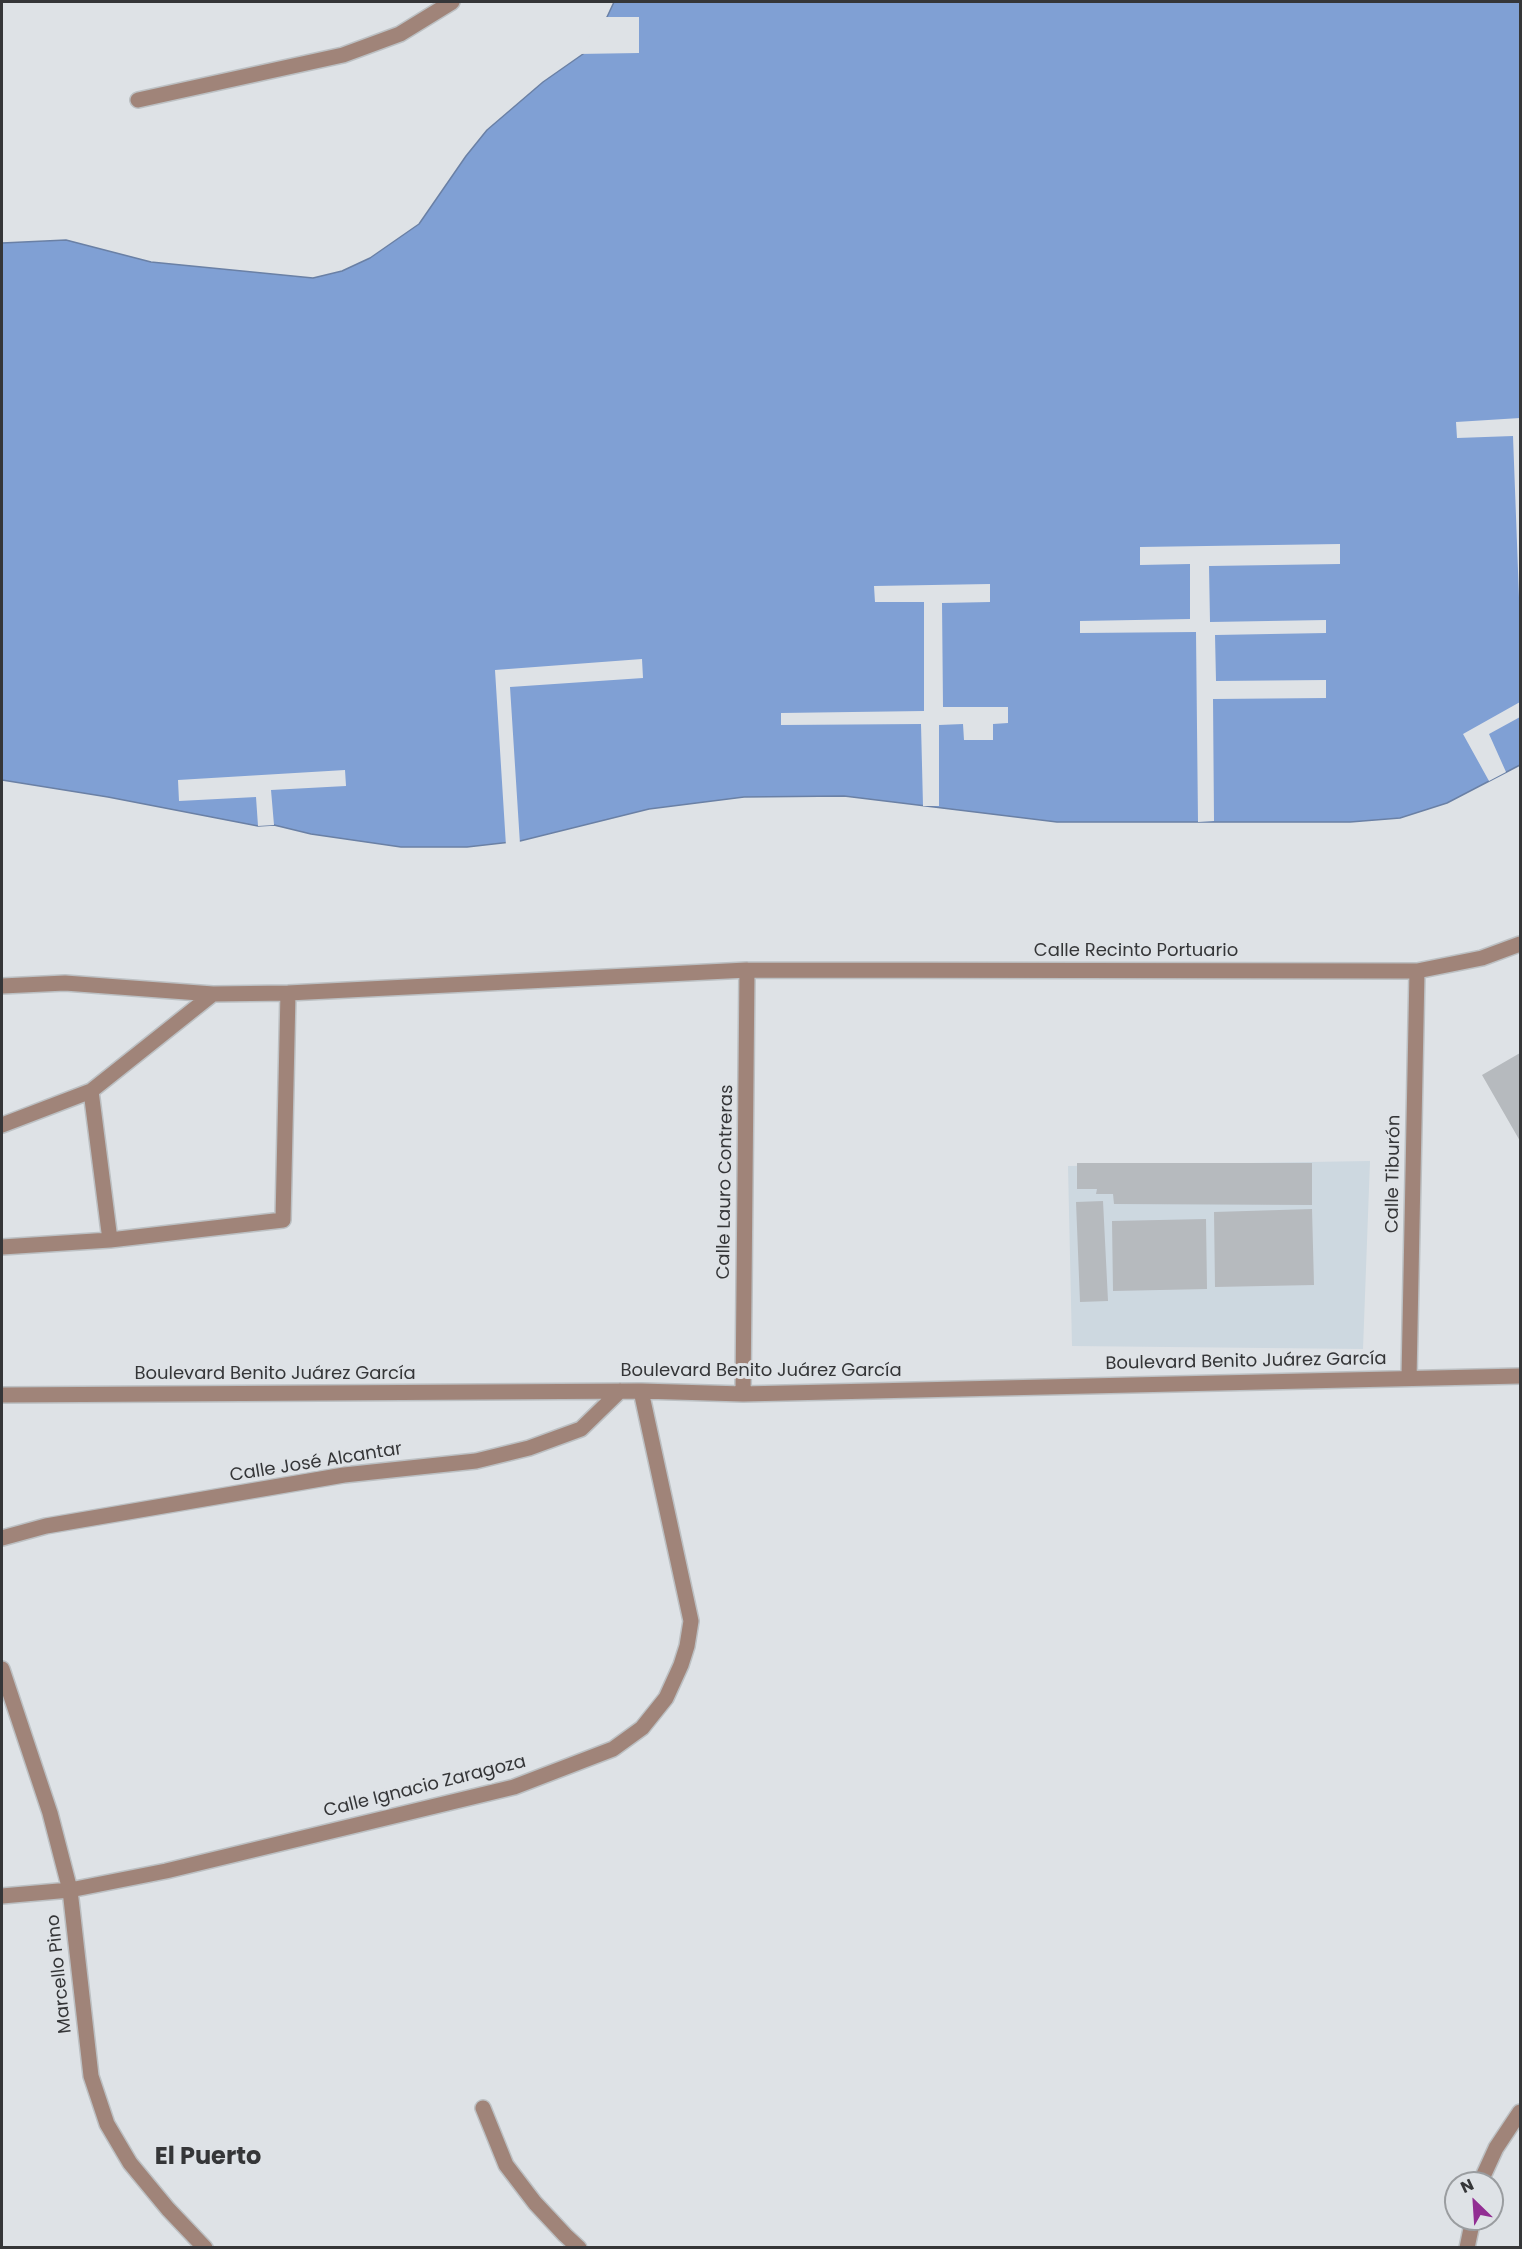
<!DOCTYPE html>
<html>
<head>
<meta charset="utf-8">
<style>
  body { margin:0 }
  #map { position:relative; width:1522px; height:2249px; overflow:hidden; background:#dee2e6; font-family:Poppins,sans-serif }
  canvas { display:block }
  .frame { position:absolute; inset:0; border:3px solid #353638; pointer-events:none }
  .north { position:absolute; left:1444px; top:2171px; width:60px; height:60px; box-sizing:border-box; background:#dee2e6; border:2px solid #9a9da0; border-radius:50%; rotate:335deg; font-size:16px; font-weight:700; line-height:24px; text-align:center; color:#353638 }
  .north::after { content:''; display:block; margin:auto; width:21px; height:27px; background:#922e93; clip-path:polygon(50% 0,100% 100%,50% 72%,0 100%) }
</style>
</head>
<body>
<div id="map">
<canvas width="1522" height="2249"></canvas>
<div class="frame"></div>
<div class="north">N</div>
</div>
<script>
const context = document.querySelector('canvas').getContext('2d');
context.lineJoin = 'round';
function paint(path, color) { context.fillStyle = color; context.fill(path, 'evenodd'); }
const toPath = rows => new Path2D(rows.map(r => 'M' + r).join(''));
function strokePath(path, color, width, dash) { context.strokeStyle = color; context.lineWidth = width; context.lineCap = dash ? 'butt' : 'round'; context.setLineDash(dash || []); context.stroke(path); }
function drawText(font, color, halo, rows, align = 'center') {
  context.font = font + ' Poppins,sans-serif'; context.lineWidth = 6; context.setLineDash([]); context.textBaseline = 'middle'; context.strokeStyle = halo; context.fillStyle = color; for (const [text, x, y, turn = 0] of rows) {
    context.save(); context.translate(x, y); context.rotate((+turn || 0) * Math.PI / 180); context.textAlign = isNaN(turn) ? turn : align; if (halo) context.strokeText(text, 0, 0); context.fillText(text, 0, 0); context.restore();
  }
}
const built = toPath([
  [1370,1161,1363,1349,1072,1346,1068,1166]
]);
const water = toPath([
  [614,2,1520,2,1520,765,1447,803,1400,818,1350,822,1057,822,844,796,744,797,649,809,520,841,467,847,401,847,311,834,274,825,258,826,108,797,2,780,2,243,66,240,151,262,313,278,342,271,370,258,419,224,466,156,487,130,543,82,583,54,607,17,614,2]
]);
const pier = toPath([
  [604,17,639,17,639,53,577,54],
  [1520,418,1520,624,1513,436,1457,438,1456,422],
  [1340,544,1340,564,1209,566,1210,622,1326,620,1326,633,1215,635,1216,681,1326,680,1326,698,1213,699,1214,821,1198,822,1196,632,1080,633,1080,621,1190,619,1190,564,1140,565,1140,547],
  [990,584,990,602,942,603,943,707,1008,707,1008,723,993,724,993,740,964,740,963,724,939,725,939,806,923,806,921,724,781,725,781,713,924,711,924,602,875,602,874,586],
  [642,659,643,678,510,687,520,844,506,846,495,670],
  [1520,702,1520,717,1489,734,1506,772,1489,781,1463,734],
  [345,770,346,786,271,790,274,825,258,826,256,797,179,801,178,780]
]);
const building = toPath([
  [1520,1053,1520,1141,1482,1075],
  [1077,1163,1312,1163,1312,1205,1114,1204,1113,1194,1096,1194,1097,1189,1077,1189],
  [1103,1201,1108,1301,1080,1302,1076,1202],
  [1312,1209,1314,1285,1215,1287,1214,1212],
  [1206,1219,1207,1289,1113,1291,1112,1221]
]);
const minor = toPath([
  [138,100,343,55,400,34,452,2],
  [2,986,65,983,213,994,288,993,747,970,1417,971,1482,958,1520,944],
  [2,1125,91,1091],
  [110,1240,91,1091,213,994],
  [2,1247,110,1240,283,1220,288,993],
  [1409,1378,1417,971],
  [743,1394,747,970],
  [2,1395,641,1391,743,1394,1520,1376],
  [2,1538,46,1526,344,1475,476,1461,529,1448,581,1429,620,1391],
  [2,1669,50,1813,70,1890,91,2076,107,2124,130,2163,168,2209,205,2248],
  [2,1896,70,1890,166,1871,514,1787,613,1749,642,1728,666,1698,681,1665,687,1646,691,1621,641,1391],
  [483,2108,506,2165,535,2203,565,2235,579,2248],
  [1480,2183,1496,2148,1520,2112],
  [1467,2248,1473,2219]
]);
const streetNames = [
  ["Calle Recinto Portuario",1136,951],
  ["Calle Tiburón",1394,1174,-89],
  ["Calle Lauro Contreras",726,1182,-89],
  ["Boulevard Benito Juárez García",1246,1362,-1],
  ["Boulevard Benito Juárez García",761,1371],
  ["Boulevard Benito Juárez García",275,1374],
  ["Calle José Alcantar",316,1463,-9],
  ["Calle Ignacio Zaragoza",425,1787,-14],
  ["Marcello Pino",60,1974,-96]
];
const districtNames = [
  ["El Puerto",208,2158]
];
paint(built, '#cdd8e0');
paint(water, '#80a0d4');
strokePath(water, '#6a80a5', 1.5);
paint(pier, '#dee2e6');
paint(building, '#b6babe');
strokePath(minor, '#bcc0c3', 18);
strokePath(minor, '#a08479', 15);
drawText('18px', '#353638', '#dee2e6', streetNames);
drawText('bold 24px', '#353638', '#dee2e6', districtNames);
</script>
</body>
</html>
